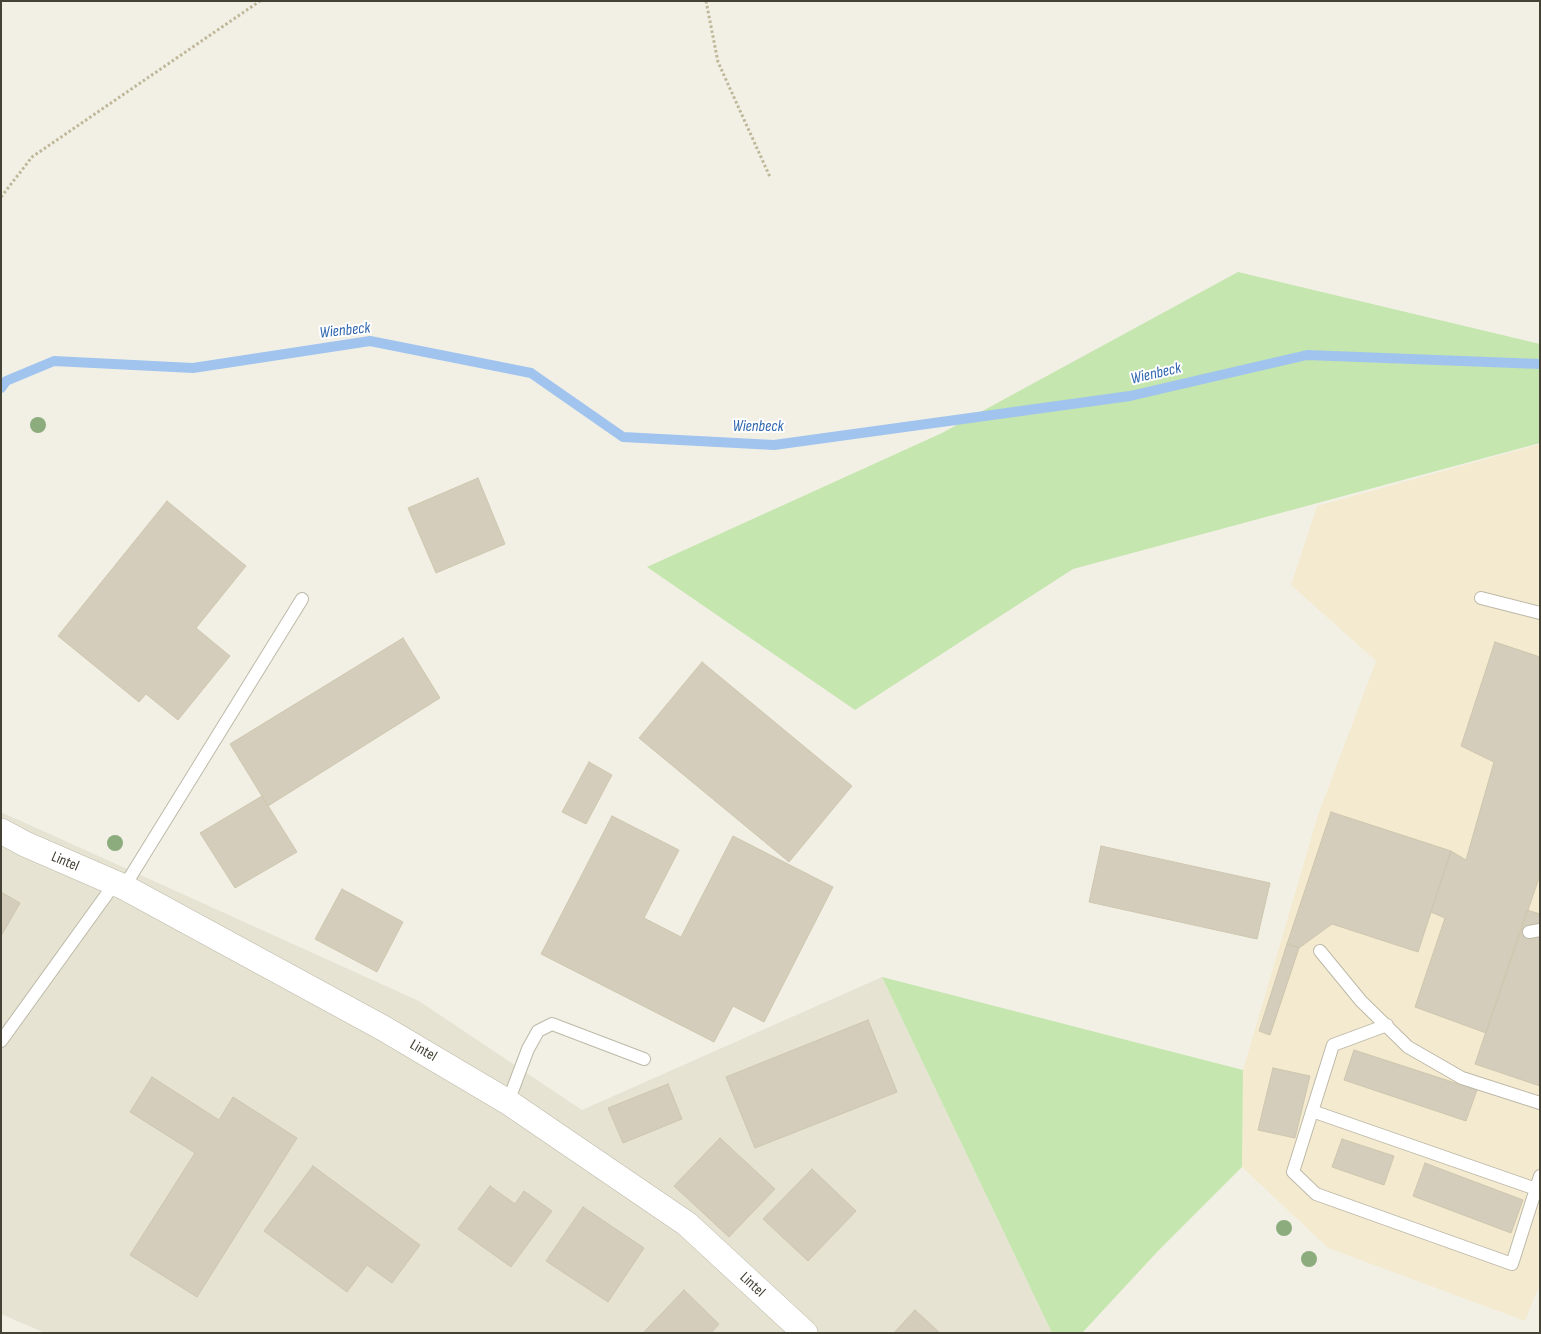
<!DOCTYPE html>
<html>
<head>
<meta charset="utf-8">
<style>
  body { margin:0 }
  #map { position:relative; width:1541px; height:1334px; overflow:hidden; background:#f2f0e5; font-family:"Sofia Sans Condensed",sans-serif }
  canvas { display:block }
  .frame { position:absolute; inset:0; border:2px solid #444135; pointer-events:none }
</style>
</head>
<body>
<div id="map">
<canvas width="1541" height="1334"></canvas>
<div class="frame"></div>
</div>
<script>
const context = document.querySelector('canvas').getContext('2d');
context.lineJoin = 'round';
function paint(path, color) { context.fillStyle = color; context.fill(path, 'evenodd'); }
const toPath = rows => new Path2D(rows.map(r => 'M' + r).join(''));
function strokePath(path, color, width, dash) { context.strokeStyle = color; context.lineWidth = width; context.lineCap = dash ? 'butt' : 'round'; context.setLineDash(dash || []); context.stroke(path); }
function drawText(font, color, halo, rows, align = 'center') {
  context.font = font + ' "Sofia Sans Condensed",sans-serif'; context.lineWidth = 4; context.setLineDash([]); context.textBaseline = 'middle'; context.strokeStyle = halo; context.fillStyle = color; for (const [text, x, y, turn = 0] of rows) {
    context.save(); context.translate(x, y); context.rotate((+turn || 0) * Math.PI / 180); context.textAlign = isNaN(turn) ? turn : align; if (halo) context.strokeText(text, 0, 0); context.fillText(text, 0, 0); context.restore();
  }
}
const residential = toPath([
  [1,812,419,1001,582,1110,882,977,1052,1333,45,1333,1,1314]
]);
const commercial = toPath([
  [1540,444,1540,1284,1525,1321,1328,1248,1242,1167,1243,1070,1318,815,1376,661,1291,585,1317,506]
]);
const green = toPath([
  [1238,272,1540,344,1540,443,1073,569,855,710,647,567,942,433],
  [882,977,1243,1070,1242,1167,1158,1251,1082,1333,1052,1333]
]);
const stream = toPath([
  [1,388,6,381,54,361,193,368,370,341,531,373,623,437,774,445,1130,396,1307,355,1540,364]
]);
const building = toPath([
  [478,478,505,544,436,573,408,508,478,478],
  [167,501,246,566,196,628,230,656,178,720,146,694,139,702,58,636,167,501],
  [403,638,440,698,268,806,230,744,403,638],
  [1495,642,1540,657,1540,875,1486,1033,1415,1007,1445,918,1431,912,1451,851,1466,860,1494,762,1461,746,1495,642],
  [702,662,852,786,789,862,639,738,702,662],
  [589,762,612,775,586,824,562,812,589,762],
  [262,796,297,852,235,888,200,833,262,796],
  [1331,812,1451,851,1418,952,1332,924,1299,948,1287,944,1331,812],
  [612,816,679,850,644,918,681,937,733,836,833,887,764,1022,733,1006,714,1042,541,954,612,816],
  [1101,846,1270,883,1257,939,1089,902,1101,846],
  [342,889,403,922,377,972,315,939,342,889],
  [1,892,20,903,1,936,1,892],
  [1527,910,1540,914,1540,1086,1475,1064,1527,910],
  [1287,944,1299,948,1270,1035,1259,1031,1287,944],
  [868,1020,897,1092,755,1148,726,1077,868,1020],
  [1354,1050,1477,1090,1466,1121,1344,1080,1354,1050],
  [1273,1068,1310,1076,1295,1138,1258,1130,1273,1068],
  [152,1077,219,1120,233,1097,297,1138,197,1297,130,1255,195,1153,130,1112,152,1077],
  [668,1084,682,1119,623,1143,608,1108,668,1084],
  [720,1138,775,1189,729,1237,674,1186,720,1138],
  [1342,1139,1394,1156,1384,1185,1332,1167,1342,1139],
  [1425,1163,1523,1200,1511,1233,1413,1196,1425,1163],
  [313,1166,420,1245,392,1283,367,1265,347,1292,264,1231,313,1166],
  [812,1169,856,1211,808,1261,763,1219,812,1169],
  [490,1186,515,1204,524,1191,552,1211,511,1267,458,1229,490,1186],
  [583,1207,644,1248,608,1302,546,1261,583,1207],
  [684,1290,719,1324,711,1333,643,1333,684,1290],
  [915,1310,940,1333,894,1333,915,1310]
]);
const path = toPath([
  [706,1,718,62,770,177],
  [1,197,32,157,260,1]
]);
const lane = toPath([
  [1481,598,1540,613],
  [124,887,302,599],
  [1529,932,1540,930],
  [1320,951,1361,1001,1408,1047,1462,1078,1540,1103],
  [1387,1025,1333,1045,1293,1172,1316,1194,1512,1264,1540,1176],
  [1,1041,115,883],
  [508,1102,528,1049,538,1031,552,1024,644,1059],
  [1312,1111,1536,1189]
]);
const street = toPath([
  [1,831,25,844,124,887,383,1028,508,1102,687,1224,805,1333]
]);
const trees = [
  [38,425],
  [115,843],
  [1284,1228],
  [1309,1259]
];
const streetNames = [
  ["Lintel",65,862,23],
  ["Lintel",423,1051,30],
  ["Lintel",752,1285,43]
];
const waterNames = [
  ["Wienbeck",345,331,-6],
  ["Wienbeck",1156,374,-13],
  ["Wienbeck",758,427]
];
paint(residential, '#e6e3d3');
paint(commercial, '#f4ead0');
paint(green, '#c5e6ae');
strokePath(stream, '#a1c4ef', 10);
paint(building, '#d4cdbb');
strokePath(building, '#cec6ae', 1);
strokePath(lane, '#bdb9a8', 14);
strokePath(street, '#bdb9a8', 26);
strokePath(path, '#bfb799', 3, [2.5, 2.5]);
strokePath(lane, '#fff', 12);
strokePath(street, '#fff', 25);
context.fillStyle = '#8dac7e';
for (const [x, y] of trees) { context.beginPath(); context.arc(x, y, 8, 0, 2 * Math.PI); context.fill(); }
drawText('15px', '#444135', '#fff', streetNames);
drawText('italic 16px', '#3066ae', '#fff', waterNames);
</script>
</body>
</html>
